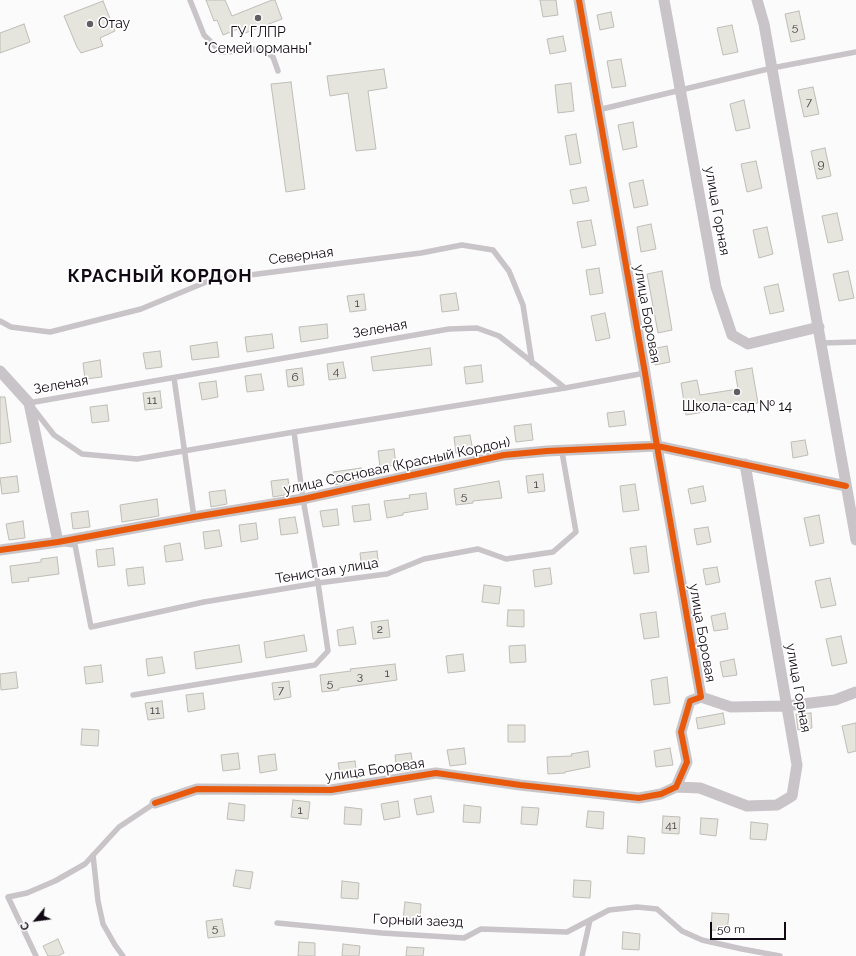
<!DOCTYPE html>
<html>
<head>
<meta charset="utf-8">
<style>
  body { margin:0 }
  #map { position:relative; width:856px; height:956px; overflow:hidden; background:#fbfbfb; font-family:Raleway,sans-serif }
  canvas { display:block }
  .north { position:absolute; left:16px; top:900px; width:40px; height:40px; -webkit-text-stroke:3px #fff; paint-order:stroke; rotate:241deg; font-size:11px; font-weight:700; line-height:16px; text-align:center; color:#110913 }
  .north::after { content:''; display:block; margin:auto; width:14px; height:18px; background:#110913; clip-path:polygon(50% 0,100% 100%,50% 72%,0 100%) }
  .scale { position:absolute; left:710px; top:922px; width:76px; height:18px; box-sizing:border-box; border:2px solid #110913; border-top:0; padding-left:5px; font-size:12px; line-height:14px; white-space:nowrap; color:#110913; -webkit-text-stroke:3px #fff; paint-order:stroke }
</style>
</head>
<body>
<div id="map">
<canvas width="856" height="956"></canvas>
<div class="north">С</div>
<div class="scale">50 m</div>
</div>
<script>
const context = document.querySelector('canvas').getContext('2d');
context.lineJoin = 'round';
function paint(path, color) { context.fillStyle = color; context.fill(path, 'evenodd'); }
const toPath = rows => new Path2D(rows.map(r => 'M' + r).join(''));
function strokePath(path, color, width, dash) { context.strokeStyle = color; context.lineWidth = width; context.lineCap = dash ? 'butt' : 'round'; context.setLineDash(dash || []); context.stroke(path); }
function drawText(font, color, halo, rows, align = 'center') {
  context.font = font + ' Raleway,sans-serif'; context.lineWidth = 3.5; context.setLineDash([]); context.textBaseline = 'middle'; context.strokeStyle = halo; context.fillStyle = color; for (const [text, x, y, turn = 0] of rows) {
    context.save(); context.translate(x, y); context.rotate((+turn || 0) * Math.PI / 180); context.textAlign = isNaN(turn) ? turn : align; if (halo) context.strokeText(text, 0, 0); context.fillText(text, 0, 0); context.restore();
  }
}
const building = toPath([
  [206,0,225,0,232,16,272,0,275,0,282,19,240,35,238,29,223,35,217,20,214,21,206,0],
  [540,0,556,0,558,15,543,17,540,0],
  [103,1,115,31,100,38,103,46,81,53,77,47,64,16,103,1],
  [799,11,805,39,791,42,785,14,799,11],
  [611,12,614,27,600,30,597,15,611,12],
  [24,24,30,42,0,53,0,33,24,24],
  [732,25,738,52,723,55,717,28,732,25],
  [563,36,566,51,550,54,547,39,563,36],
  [621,59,626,86,612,88,607,61,621,59],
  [384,69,387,88,368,91,376,149,356,151,348,93,330,96,327,76,384,69],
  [291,82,305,189,286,192,271,84,291,82],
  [571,83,574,111,558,113,555,85,571,83],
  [813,87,819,114,804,117,798,90,813,87],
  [744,100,750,128,736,131,730,104,744,100],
  [633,122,637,147,623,150,618,125,633,122],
  [576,134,581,163,570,165,565,136,576,134],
  [825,148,831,176,817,179,811,151,825,148],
  [756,161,762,188,747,192,741,164,756,161],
  [643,180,648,205,634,208,629,183,643,180],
  [586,187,589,201,573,204,570,190,586,187],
  [837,213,843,240,828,243,822,216,837,213],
  [591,220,596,245,582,248,577,222,591,220],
  [651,224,656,249,641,252,637,227,651,224],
  [767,227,773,254,759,258,753,230,767,227],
  [599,268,603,293,590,295,586,270,599,268],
  [662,271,672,330,658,333,647,274,662,271],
  [848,271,854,298,839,301,833,274,848,271],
  [778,284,784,311,770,314,764,287,778,284],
  [456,293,459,310,442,312,440,295,456,293],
  [364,294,366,310,350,312,347,296,364,294],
  [605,313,610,338,596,341,591,316,605,313],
  [327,324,328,338,301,342,299,327,327,324],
  [272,334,274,348,247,352,245,337,272,334],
  [217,342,219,357,192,360,190,346,217,342],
  [667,346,670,362,655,365,652,349,667,346],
  [430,348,432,365,373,371,371,357,430,348],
  [160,351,162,367,146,369,143,353,160,351],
  [100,360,102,377,85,379,83,363,100,360],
  [343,362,346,378,329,380,327,364,343,362],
  [481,365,483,382,466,384,464,367,481,365],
  [302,368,304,385,288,387,286,370,302,368],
  [752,368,758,403,686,415,681,383,697,380,700,395,738,389,735,371,752,368],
  [261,374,264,390,247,392,245,376,261,374],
  [216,381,218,397,202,400,199,383,216,381],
  [160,391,162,408,145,410,143,393,160,391],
  [0,397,5,397,11,442,0,444,0,397],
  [107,405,109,421,92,423,90,407,107,405],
  [624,411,626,425,609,427,607,413,624,411],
  [531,424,533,440,516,442,514,426,531,424],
  [470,435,473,451,456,453,454,437,470,435],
  [805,440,808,455,793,458,791,442,805,440],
  [394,449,396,465,380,467,378,451,394,449],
  [361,468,362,479,335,485,333,472,361,468],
  [543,474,545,491,528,493,526,476,543,474],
  [17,476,19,492,2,494,0,478,17,476],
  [288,479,290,494,273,497,271,481,288,479],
  [499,481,502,498,473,501,473,503,456,505,454,489,499,481],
  [635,484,639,510,623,512,620,486,635,484],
  [703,486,706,501,691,504,688,489,703,486],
  [225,490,227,504,211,507,209,492,225,490],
  [426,493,428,509,403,513,403,515,387,518,384,501,410,498,409,495,426,493],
  [157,499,159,516,122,522,120,505,157,499],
  [369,504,371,520,354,522,352,506,369,504],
  [337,509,339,525,323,527,320,511,337,509],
  [88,511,90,527,73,529,71,513,88,511],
  [819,515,824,543,810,546,804,518,819,515],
  [295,517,298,533,281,535,279,519,295,517],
  [23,521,25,538,9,540,6,524,23,521],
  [256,523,258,539,241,542,239,525,256,523],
  [708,527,711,542,697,545,694,529,708,527],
  [219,530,222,546,205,549,203,532,219,530],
  [180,543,183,560,166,562,164,546,180,543],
  [646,546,649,572,634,574,630,548,646,546],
  [113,548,115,565,98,567,96,550,113,548],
  [377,551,379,568,362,570,360,553,377,551],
  [57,557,59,574,28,578,29,581,12,583,10,566,41,562,41,559,57,557],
  [143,567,145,584,128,586,126,569,143,567],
  [717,567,720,582,706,585,703,569,717,567],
  [550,568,552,584,535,587,533,570,550,568],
  [830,578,836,605,821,608,815,581,830,578],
  [484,585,501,587,499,604,482,602,484,585],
  [508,610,524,610,524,627,507,626,508,610],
  [656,612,659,637,644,639,640,614,656,612],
  [725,613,728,629,714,631,711,616,725,613],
  [388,620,390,637,373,639,371,622,388,620],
  [353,627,356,644,339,646,337,630,353,627],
  [304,635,307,651,266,658,264,642,304,635],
  [841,636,847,663,832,666,826,639,841,636],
  [239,645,242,662,196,669,194,652,239,645],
  [525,645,526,662,510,663,509,646,525,645],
  [463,654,465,671,448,673,446,656,463,654],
  [162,657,165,673,148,676,146,659,162,657],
  [734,659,737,675,723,677,720,662,734,659],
  [395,664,397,680,339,688,339,690,322,692,320,675,351,671,350,669,395,664],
  [101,665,103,682,86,684,84,667,101,665],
  [16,672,18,688,1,690,0,674,16,672],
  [667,677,670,703,654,705,651,680,667,677],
  [289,681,291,697,274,700,272,683,289,681],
  [203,693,205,709,188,712,186,695,203,693],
  [162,701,164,718,148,720,145,703,162,701],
  [723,713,725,724,698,729,696,718,723,713],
  [811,713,812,728,798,730,796,714,811,713],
  [856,723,856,751,848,753,842,726,856,723],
  [508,725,525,725,525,742,508,742,508,725],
  [82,729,99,730,98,746,81,745,82,729],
  [464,748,466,764,450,766,447,750,464,748],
  [670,748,673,765,656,767,654,751,670,748],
  [588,751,590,767,565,772,565,773,548,774,547,757,572,756,571,754,588,751],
  [238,753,240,769,223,771,221,755,238,753],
  [411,753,414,770,397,772,395,755,411,753],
  [275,754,277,770,260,773,258,756,275,754],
  [355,761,357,777,341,779,338,763,355,761],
  [431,796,434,812,417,815,414,799,431,796],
  [293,800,310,802,308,819,291,817,293,800],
  [398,801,400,817,384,820,381,804,398,801],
  [229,803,245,805,244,821,227,819,229,803],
  [464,805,481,807,480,823,463,822,464,805],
  [345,807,362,809,361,825,344,824,345,807],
  [522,807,539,808,537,825,521,824,522,807],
  [588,811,604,812,603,829,586,827,588,811],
  [663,816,680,817,679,834,662,833,663,816],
  [701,818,718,819,716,836,700,834,701,818],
  [751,822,768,824,766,840,750,839,751,822],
  [628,836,645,838,644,854,627,853,628,836],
  [236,870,253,872,250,889,233,886,236,870],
  [574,880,591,881,590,898,573,897,574,880],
  [342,881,359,883,358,899,341,898,342,881],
  [405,902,421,904,420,920,403,919,405,902],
  [712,913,729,914,727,931,711,930,712,913],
  [222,919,225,936,208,938,206,921,222,919],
  [623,932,640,934,639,950,622,949,623,932],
  [58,939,64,953,58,956,48,956,43,946,58,939],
  [299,942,315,943,315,956,298,956,299,942],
  [343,944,360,946,359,956,342,956,343,944],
  [407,947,424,948,423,956,406,956,407,947]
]);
const lane = toPath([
  [190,0,204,35,221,52,247,51,260,48,273,57,278,71],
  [598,110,772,68,856,52],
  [0,321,11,327,50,332,141,309,211,280,421,253,462,245,493,250,509,271,523,305,532,363],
  [822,343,856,342],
  [174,378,194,517],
  [565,388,499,336,477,328,449,329,29,403,54,435,82,454,137,459,294,432,565,388,645,373],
  [66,544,75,545,91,627,204,602,318,583,387,574,424,559,478,549,506,559,553,552,576,532,562,452],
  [133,695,315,665,328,651,318,583,303,499,294,432],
  [93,855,98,901,103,924,115,945,123,956],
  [277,923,382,933,464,938,481,929,567,932,609,910,637,907,657,909,682,931,702,940,742,949,780,956],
  [36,956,8,897,27,893,55,881,85,864,119,827,155,803],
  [582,956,590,920]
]);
const street = toPath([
  [664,0,716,287,732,335,748,344,819,327],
  [757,0,764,24,856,540],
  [0,371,29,403,58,542],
  [0,550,58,542,194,517,303,499,504,455,547,451,657,446,846,486],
  [701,697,731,707,786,706,835,700,856,692],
  [676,787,700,788,747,806,777,805,792,796,797,765,745,464],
  [155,803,197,789,331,790,436,773,520,785,639,798,661,794,676,787,687,762,681,732,690,701,701,697,657,446,645,373,579,0]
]);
const cycleway = toPath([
  [0,550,58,542,194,517,303,499,504,455,547,451,657,446,846,486],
  [155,803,197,789,331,790,436,773,520,785,639,798,661,794,676,787,687,762,681,732,690,701,701,697,657,446,645,373,579,0]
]);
const markers = [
  [258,18,4,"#635e64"],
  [90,24,4,"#635e64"],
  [737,392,4,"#635e64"]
];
const numberNames = [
  ["5",795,27],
  ["7",809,102],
  ["9",821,164],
  ["1",357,303],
  ["4",336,371],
  ["6",295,377],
  ["11",152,400],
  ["1",536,484],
  ["5",464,496],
  ["2",380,629],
  ["1",387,673],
  ["3",360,676],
  ["5",330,683],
  ["7",281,690],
  ["11",155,710],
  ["1",300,810],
  ["41",671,825],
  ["5",215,928]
];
const poiNames = [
  ["Отау",98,24,"left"],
  ["ГУ ГЛПР",258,33],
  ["\"Семей орманы\"",258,49],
  ["Школа-сад № 14",737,407]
];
const streetNames = [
  ["улица Горная",717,211,80],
  ["Северная",301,256,-7],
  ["улица Боровая",647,314,80],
  ["Зеленая",380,329,-10],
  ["Зеленая",61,385,-10],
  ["улица Сосновая (Красный Кордон)",397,466,-12],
  ["Тенистая улица",327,571,-9],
  ["улица Боровая",702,633,80],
  ["улица Горная",798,688,80],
  ["улица Боровая",375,770,-8],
  ["Горный заезд",418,921,2]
];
const districtNames = [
  ["КРАСНЫЙ КОРДОН",160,277]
];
paint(building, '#e5e4dd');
strokePath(building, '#bebdb7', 1);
strokePath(lane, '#c8c4c8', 5.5);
strokePath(street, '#c8c4c8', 11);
strokePath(cycleway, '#e8590c', 6);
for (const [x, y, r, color] of markers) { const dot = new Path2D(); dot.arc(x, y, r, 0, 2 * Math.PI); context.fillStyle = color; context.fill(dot); strokePath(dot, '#fff', 1.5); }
drawText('12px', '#464046', null, numberNames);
drawText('14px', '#110913', '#fff', poiNames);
drawText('14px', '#110913', '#fff', streetNames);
context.letterSpacing = '1px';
drawText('bold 18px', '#110913', '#fff', districtNames);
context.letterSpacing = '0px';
</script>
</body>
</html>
